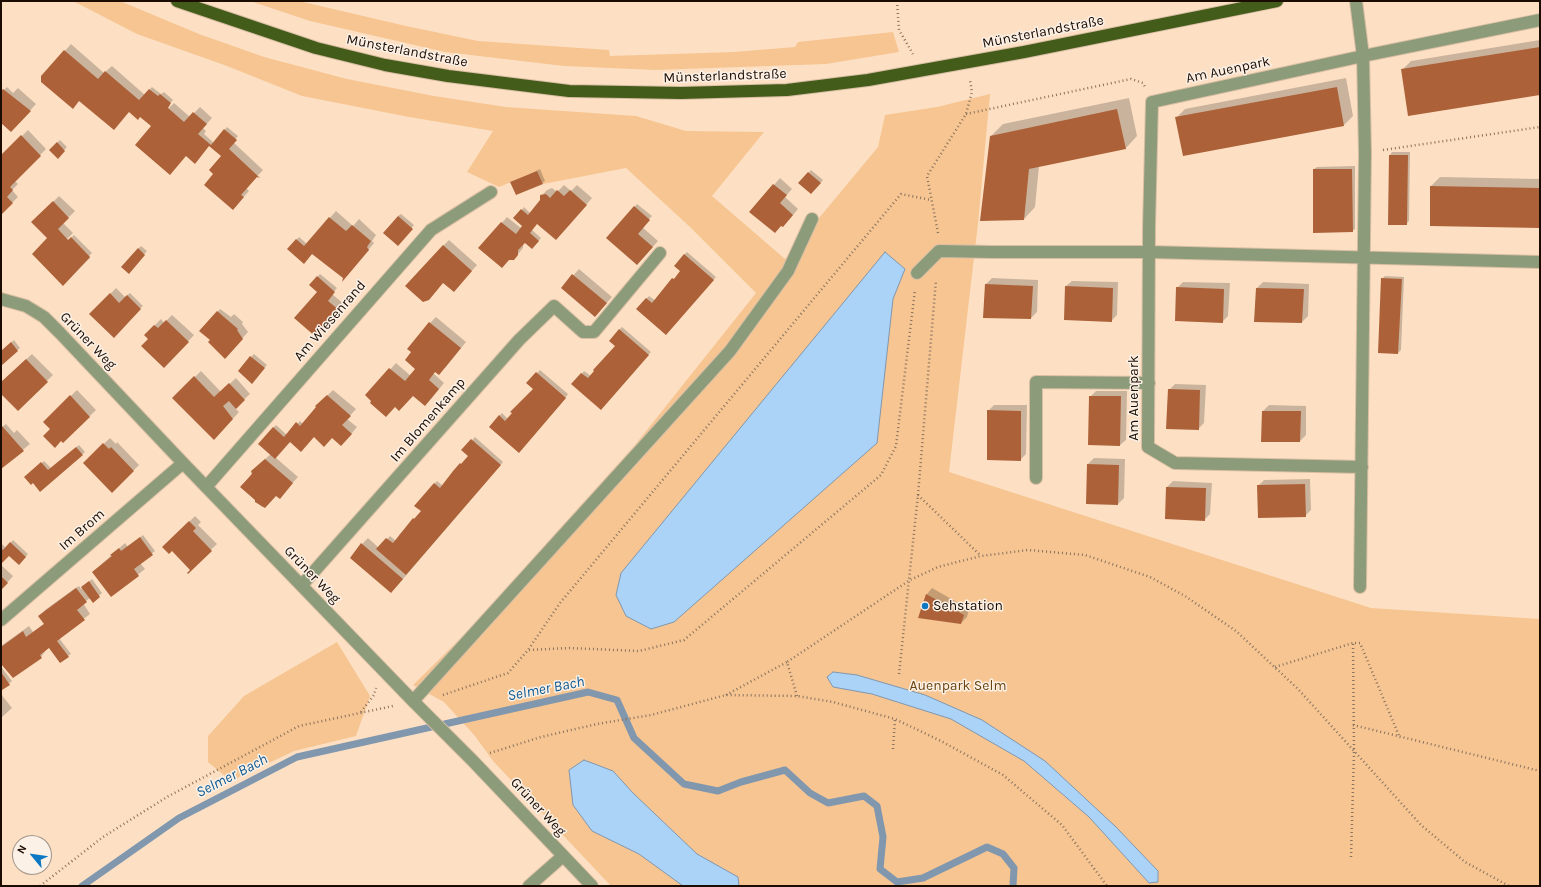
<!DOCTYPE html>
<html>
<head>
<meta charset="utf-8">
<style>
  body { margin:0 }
  #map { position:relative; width:1541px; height:887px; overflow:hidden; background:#fde0c3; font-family:Karla,sans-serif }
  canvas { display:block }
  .frame { position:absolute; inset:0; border:2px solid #1c0c00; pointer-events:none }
  .north { position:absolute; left:12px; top:835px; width:40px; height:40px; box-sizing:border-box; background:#fbf1e7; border:1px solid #a2958b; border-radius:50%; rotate:299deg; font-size:11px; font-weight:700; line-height:16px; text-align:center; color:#1c0c00 }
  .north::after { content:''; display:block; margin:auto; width:14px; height:18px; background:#0c78c3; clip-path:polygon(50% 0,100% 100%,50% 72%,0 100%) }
</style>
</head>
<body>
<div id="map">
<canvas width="1541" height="887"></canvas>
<div class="frame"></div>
<div class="north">N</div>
</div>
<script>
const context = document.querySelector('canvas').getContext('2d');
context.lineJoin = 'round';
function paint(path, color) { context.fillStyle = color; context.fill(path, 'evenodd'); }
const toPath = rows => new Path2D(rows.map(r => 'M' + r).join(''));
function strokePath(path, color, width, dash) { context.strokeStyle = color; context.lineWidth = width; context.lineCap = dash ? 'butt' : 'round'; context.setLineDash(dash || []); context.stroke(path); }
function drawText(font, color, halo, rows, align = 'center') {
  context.font = font + ' Karla,sans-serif'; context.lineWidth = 3; context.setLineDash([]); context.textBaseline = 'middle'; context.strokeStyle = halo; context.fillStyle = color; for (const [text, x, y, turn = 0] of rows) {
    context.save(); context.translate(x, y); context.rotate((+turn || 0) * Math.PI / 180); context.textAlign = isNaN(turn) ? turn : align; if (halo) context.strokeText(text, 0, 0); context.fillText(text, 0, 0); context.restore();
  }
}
const green = toPath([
  [73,1,120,1,199,34,264,57,347,79,434,96,506,107,636,116,686,131,764,132,712,196,785,259,878,147,885,115,937,107,990,94,978,223,949,472,1371,608,1540,619,1540,886,611,886,493,761,475,736,444,702,413,685,467,632,635,445,756,293,690,227,626,168,543,184,537,171,499,187,467,172,493,131,409,117,302,96,227,66,137,34],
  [250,1,299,1,406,26,478,41,609,50,610,56,734,52,795,47,798,42,893,32,899,52,826,64,655,70,564,66,445,52,310,21],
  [337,642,370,696,356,736,294,751,231,781,208,762,208,736,244,696]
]);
const water = toPath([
  [885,252,905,269,893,299,877,443,674,622,651,629,626,616,616,595,621,573,885,252],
  [833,672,857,675,925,695,982,720,1045,761,1116,827,1158,871,1158,882,1149,883,1089,817,1024,761,951,719,872,694,833,687,827,677,833,672],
  [584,760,613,771,633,793,697,854,738,877,739,886,683,886,639,854,592,831,573,805,569,770,584,760]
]);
const shadow = toPath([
  [1540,40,1540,94,1402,70,1411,61],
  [71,44,104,73,112,66,145,95,152,87,161,94,164,92,173,100,151,125,140,116,129,111,80,100,42,77],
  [1346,78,1353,116,1344,125,1176,118,1185,109],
  [7,87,13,93,18,88,36,104,17,125,1,122,1,93],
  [1129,98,1137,136,1126,148,1039,166,1035,207,1024,219,991,136,1003,124],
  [174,103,190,117,200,107,212,118,203,128,206,131,204,134,214,143,227,127,238,136,233,142,263,170,246,188,249,191,238,203,215,174,225,153,221,155,168,109],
  [28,130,46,149,15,181,18,184,12,190,18,197,1,214,1,157],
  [60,140,67,147,60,155,50,150],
  [1392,152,1410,152,1409,221,1406,224,1390,155],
  [1355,166,1355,229,1352,231,1314,169,1317,167],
  [540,169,545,181,542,183,512,183],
  [811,170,823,180,814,190,800,182],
  [1440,177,1540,179,1540,227,1431,186],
  [780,178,792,189,785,197,798,209,789,220,751,212],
  [564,185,571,191,577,185,592,198,562,233,537,223,532,230,541,238,535,245,525,241,523,244,523,248,514,259,480,248,507,217,522,229,524,226,522,210,524,207,530,213,541,200,541,196,547,190,552,188,557,192],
  [59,196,75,211,63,223,73,233,67,239,69,240,74,235,92,253,89,256,90,258,63,285,49,238,33,222],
  [637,204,652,216,642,227,658,241,643,258,608,237],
  [336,211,353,226,359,219,376,235,372,241,374,243,350,272,313,252,288,249,299,237,307,244],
  [401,214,414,225,400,242,398,216],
  [449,240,477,265,460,284,443,246],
  [141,246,147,251,131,270,138,249],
  [687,252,716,277,666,334,637,309,649,296,656,301,659,295,682,271,684,255],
  [579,269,612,297,595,316,562,288],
  [320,274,337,288,332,294,344,304,321,330,319,292,311,285],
  [1385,276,1404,277,1401,350,1398,353,1379,352,1382,279],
  [992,278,1038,280,1037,312,1031,318,986,284],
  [1072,281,1118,282,1117,315,1111,321,1066,286],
  [1183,282,1230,283,1228,316,1222,322,1177,288],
  [1263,282,1309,284,1308,316,1302,322,1255,321,1257,288],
  [116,288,125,297,130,293,143,306,138,310,91,314],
  [220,309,231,317,234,314,243,322,242,324,248,332,231,351,201,331],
  [172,315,194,335,170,361,145,335,161,319,164,323],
  [436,317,466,342,445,368,433,373,444,383,431,399,413,395,395,406,373,400,367,395,396,363,411,376,417,369,413,352,430,323],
  [622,327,651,352,601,409,573,384,584,371,591,376,616,346,619,330],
  [14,340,20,348,1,365,1,351],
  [32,354,53,375,18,409,1,392,1,383],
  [254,354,267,365,254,380,251,357],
  [540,370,568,394,564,400,532,437,490,426,502,413,508,419,534,389,528,383],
  [201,371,221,392,236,378,250,394,235,408,239,412,220,433,173,398],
  [1175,384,1206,385,1204,423,1198,429,1169,390],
  [77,390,96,410,63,442,44,422],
  [333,390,356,409,347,419,357,427,347,439,314,436,290,441,275,457,298,477,285,491,276,494,264,507,262,507,242,487,258,465,271,454,273,428,276,425,287,435,300,421,303,424,318,407,317,406],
  [1096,391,1127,391,1126,440,1120,445,1090,397],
  [994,405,1027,405,1026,454,1020,460,988,411],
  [1269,405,1306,406,1306,435,1300,441,1263,411],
  [6,424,14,433,17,430,30,444,1,468,1,428],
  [475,437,503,462,397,586,362,544,368,538,379,548,390,536,396,541,400,536,399,535,422,511,416,505,435,483,437,481,443,486,469,456,463,450],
  [110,438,116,444,117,442,139,465,112,492,84,463],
  [79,445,85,452,41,490,28,475,44,461,51,468],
  [1094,458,1125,459,1124,498,1118,504,1088,464],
  [1310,479,1311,510,1305,516,1258,486,1264,480],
  [1173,481,1212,483,1210,514,1204,520,1166,518,1167,487],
  [195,516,201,522,198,525,217,544,191,569,172,549,164,547],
  [143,535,155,551,140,563,145,569,111,596,93,572,125,543,128,547],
  [13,540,28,554,19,564,9,554,1,563,1,543,6,548],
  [1,565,13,576,1,590],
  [92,579,102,593,93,601,90,598,83,603,90,614,59,638,71,654,68,656,49,646,41,657,1,662,1,646,29,626,33,632,45,623,40,616,45,610,74,589,79,586,81,589],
  [932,588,969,609,967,617,961,623,919,617,927,594],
  [2,668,12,681,3,689,1,686],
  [1,694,12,708,1,718]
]);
const stream = toPath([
  [82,886,179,818,297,757,588,692,617,700,634,738,684,784,718,791,741,782,785,770,810,793,828,803,864,796,877,806,883,837,880,869,897,882,923,878,987,847,1003,854,1014,868,1013,886]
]);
const building = toPath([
  [1540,47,1540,95,1408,116,1401,69],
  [64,50,98,79,105,71,139,100,149,89,158,96,160,94,171,103,168,108,184,122,193,112,207,124,198,134,211,145,224,129,237,140,229,149,260,178,257,177,241,195,244,197,233,210,204,185,213,174,209,170,221,156,209,146,195,164,186,156,170,175,135,145,151,126,140,117,138,120,129,112,114,130,79,101,73,109,41,82,41,76],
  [1337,87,1344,126,1183,156,1175,117],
  [3,89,31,111,11,132,1,123,1,91],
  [1117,109,1126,149,1029,169,1024,220,980,221,990,136],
  [21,135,41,156,10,187,13,190,7,197,13,203,1,215,1,155],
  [57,142,65,151,58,159,49,150],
  [1389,155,1408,155,1407,225,1388,225],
  [1313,169,1352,169,1353,232,1313,233],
  [537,171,543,184,516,195,510,182],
  [808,172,821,183,811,194,798,183],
  [773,184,787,195,780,203,793,215,783,227,781,226,775,233,749,212],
  [1430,186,1540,188,1540,228,1430,226],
  [557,190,564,196,570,190,587,205,556,240,537,224,530,233,539,241,532,249,525,243,518,250,518,255,514,260,509,260,502,268,478,248,501,222,516,234,522,226,513,218,521,209,528,215,540,200,540,195,546,194,550,198],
  [53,201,69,218,58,229,68,240,71,237,90,257,63,286,32,254,47,238,31,222],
  [634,206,650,220,638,234,653,247,637,265,606,238],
  [398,216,413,229,398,246,383,233],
  [329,217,346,231,352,225,371,241,367,247,369,250,342,282,343,278,312,254,304,264,287,249,296,239,304,246],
  [443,245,472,271,454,292,443,283,429,300,423,302,405,286],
  [138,248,145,255,129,274,121,267],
  [684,254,714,280,666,335,636,309,646,298,652,303,672,278,674,279,680,271,674,266],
  [572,274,607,303,595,317,561,288],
  [317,276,335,292,328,301,339,310,316,337,294,318,317,292,309,285],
  [1381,278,1402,279,1398,354,1378,353],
  [985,284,1033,286,1031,319,983,318],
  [1065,286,1113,288,1112,322,1064,320],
  [1176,287,1224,289,1223,323,1175,321],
  [1256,288,1304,289,1302,323,1254,322],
  [110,293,119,303,127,295,141,309,114,338,89,314],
  [217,311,238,329,237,330,243,339,225,359,208,342,210,340,199,331],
  [166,320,189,342,164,368,141,346,148,339,144,335,154,325,158,328],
  [429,322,461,348,439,375,435,372,429,380,439,389,425,406,413,396,399,411,395,407,386,417,370,403,371,401,365,395,389,368,405,381,415,369,405,360,411,352,407,349],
  [619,329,649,355,601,410,571,384,581,373,588,378,594,371,593,370,615,346,609,341],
  [11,342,18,351,1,366,1,351],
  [250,356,265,368,252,384,238,371],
  [26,359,48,382,18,411,1,394,1,382],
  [536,372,566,398,519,453,489,427,499,415,505,421,512,413,510,412,533,389,526,383],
  [194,376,214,397,229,383,245,400,236,409,229,401,223,406,233,419,214,440,172,398],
  [1168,389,1200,390,1199,430,1166,429],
  [70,395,90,417,63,443,61,441,55,448,43,436,50,429,43,422],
  [327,395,351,416,342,425,352,434,341,446,332,438,324,447,314,437,301,452,290,442,275,459,258,444,273,427,284,437,296,422,300,426,316,407,315,406],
  [1089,396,1121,396,1120,446,1088,445],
  [987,410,1021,411,1021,461,987,460],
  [1262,411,1301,411,1300,442,1261,442],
  [2,426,24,451,1,469,1,427],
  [471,439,501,465,406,575,376,549,386,538,393,543,413,518,414,519,421,511,414,506,434,483,440,488,453,471,460,463,461,464,468,456,461,450],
  [103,443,109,449,111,447,134,471,112,493,83,463],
  [76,447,83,455,40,492,33,483,31,485,24,477,41,462,48,470],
  [265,459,293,483,280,499,276,496,265,508,255,502,255,500,240,487,252,474,251,471],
  [1087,464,1119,465,1118,505,1086,504],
  [1305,484,1306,517,1258,518,1257,485],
  [1166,487,1206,488,1205,521,1165,519],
  [189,521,196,528,193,531,212,551,188,574,187,573,190,570,172,551,169,554,162,547],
  [140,537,153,555,134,569,139,576,111,597,92,572,112,556,110,555,119,548,121,551],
  [10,542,26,557,19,565,9,556,1,564,1,548,3,550],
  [361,543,403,579,391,593,350,558],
  [1,576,8,583,1,590],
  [89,581,100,597,93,603,81,587],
  [76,588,87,602,77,610,85,620,57,641,69,657,60,663,49,648,40,655,42,658,13,678,1,664,1,647,23,631,26,637,44,624,38,616],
  [926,594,964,615,961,624,918,618],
  [1,672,10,685,2,690,1,688]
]);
const path = toPath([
  [897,1,899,30,913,54],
  [966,114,1131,79,1143,83,1145,87],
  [1383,150,1540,127],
  [938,233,927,176,966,114,972,92,970,80],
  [918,495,981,556],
  [529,650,569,648,639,651,684,640,881,475,896,446,915,290],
  [1275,667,1353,643],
  [899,674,918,495,936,280],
  [443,695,508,673,528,650,560,603,901,194,931,200],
  [726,695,787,662],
  [797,696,787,662,910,580,938,567,981,556,1028,550,1085,555,1150,577,1185,596,1236,631,1298,689,1421,825,1465,862,1509,886],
  [361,712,374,695,376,688],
  [1353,725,1540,771],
  [893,749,895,719],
  [490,753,541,737,597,724,651,715,726,695,797,696,833,702,895,719,941,741,1003,775,1062,825,1107,886],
  [1351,857,1354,752,1353,643,1360,643,1400,738],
  [40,886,103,837,167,797,299,726,393,706]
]);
const minor = toPath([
  [1356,1,1363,56,1365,153,1360,587],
  [917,273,939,251,992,252,1149,252,1540,262],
  [1,299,26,306,44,317,60,333,183,463,413,701,472,760,592,886],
  [1362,467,1175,463,1148,447,1149,228,1152,102,1363,56,1540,20],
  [1036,478,1036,382,1149,383],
  [206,487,431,230,491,192],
  [302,585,519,340,554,306,583,332,594,332,660,253],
  [1,620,183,463],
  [413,701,730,351,788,271,812,219],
  [529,886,563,856]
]);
const major = toPath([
  [177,1,316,48,385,65,448,76,569,91,681,93,787,90,868,80,1024,52,1277,1]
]);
const markers = [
  [925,606,4,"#0c78c3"]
];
const streetNames = [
  ["Münsterlandstraße",1043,32,-11],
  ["Münsterlandstraße",407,51,11],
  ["Am Auenpark",1228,70,-12],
  ["Münsterlandstraße",725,76,-2],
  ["Am Wiesenrand",330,321,-49],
  ["Grüner Weg",88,341,46],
  ["Am Auenpark",1134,398,-90],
  ["Im Blomenkamp",428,420,-49],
  ["Im Brom",82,530,-41],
  ["Grüner Weg",312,575,46],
  ["Grüner Weg",538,807,47]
];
const poiNames = [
  ["Sehstation",933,606]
];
const parkNames = [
  ["Auenpark Selm",958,686]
];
const waterNames = [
  ["Selmer Bach",546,689,-11],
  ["Selmer Bach",232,776,-27]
];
paint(green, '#f6c592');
paint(water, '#abd3f8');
strokePath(water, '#8097ae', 1);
paint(shadow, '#0003');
strokePath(stream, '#8097ae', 7);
paint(building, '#ac6139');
strokePath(minor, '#d9bea4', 14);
strokePath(major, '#d9bea4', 14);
strokePath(path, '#89735e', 2.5, [1, 3]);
strokePath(minor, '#8c9b79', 12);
strokePath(major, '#445c1a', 12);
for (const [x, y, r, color] of markers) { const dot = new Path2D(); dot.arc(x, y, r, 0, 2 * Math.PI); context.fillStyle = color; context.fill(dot); strokePath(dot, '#fbf1e7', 1.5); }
drawText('14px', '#1c0c00', '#fbf1e7', streetNames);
drawText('14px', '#1c0c00', '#fbf1e7', poiNames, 'left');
drawText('14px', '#6c430f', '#fbf1e7', parkNames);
drawText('italic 15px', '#0e5a92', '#fbf1e7', waterNames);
</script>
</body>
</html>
